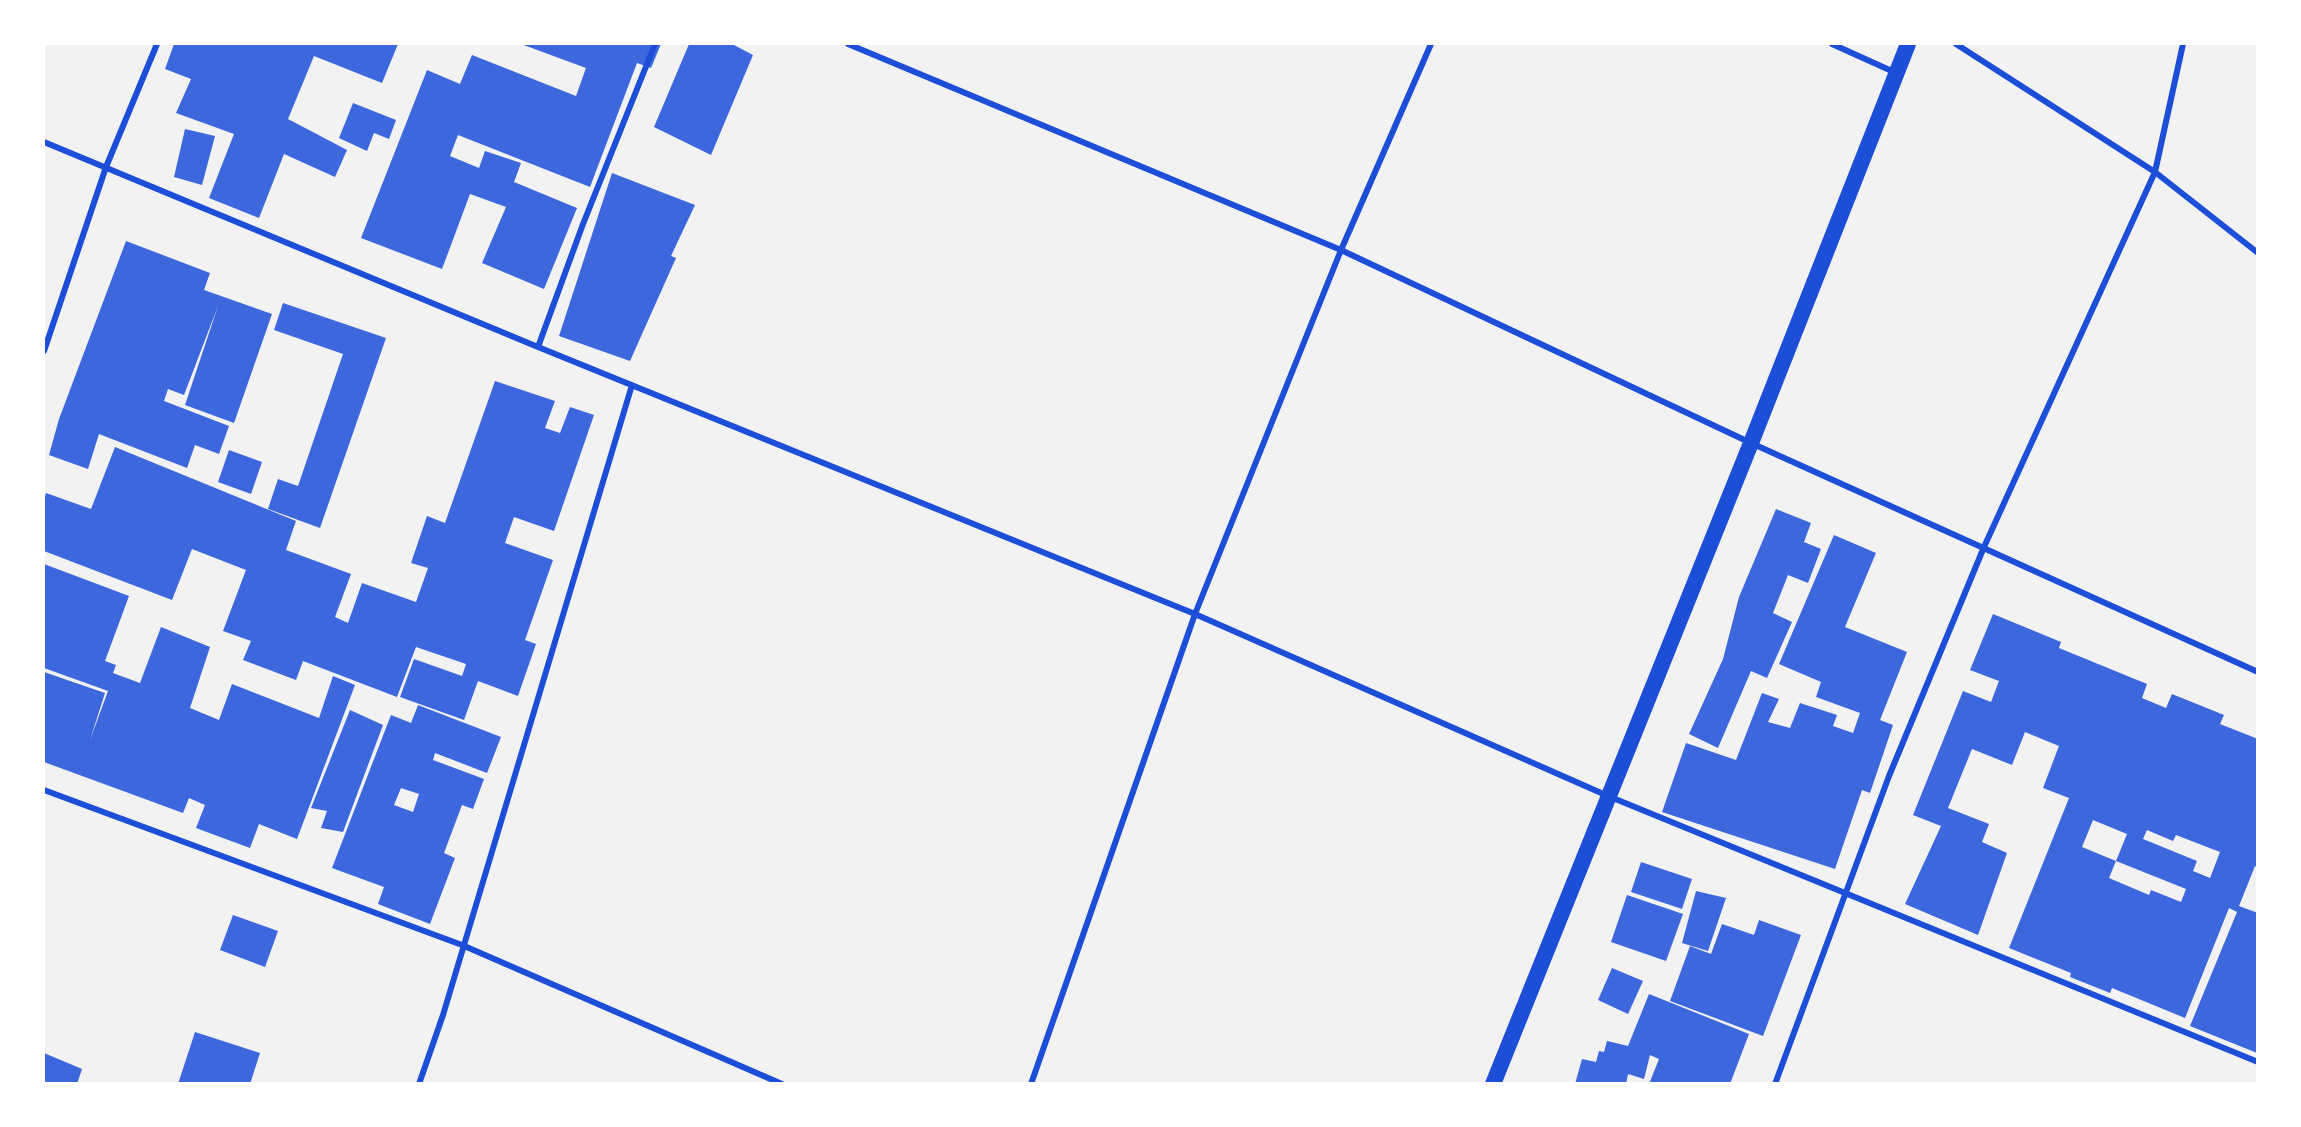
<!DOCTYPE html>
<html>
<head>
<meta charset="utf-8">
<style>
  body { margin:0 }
  #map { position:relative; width:2301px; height:1127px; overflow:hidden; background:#f2f2f2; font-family:Montserrat,sans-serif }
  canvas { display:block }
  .frame { position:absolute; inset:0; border:45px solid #fff; pointer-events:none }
</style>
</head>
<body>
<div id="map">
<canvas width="2301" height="1127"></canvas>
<div class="frame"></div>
</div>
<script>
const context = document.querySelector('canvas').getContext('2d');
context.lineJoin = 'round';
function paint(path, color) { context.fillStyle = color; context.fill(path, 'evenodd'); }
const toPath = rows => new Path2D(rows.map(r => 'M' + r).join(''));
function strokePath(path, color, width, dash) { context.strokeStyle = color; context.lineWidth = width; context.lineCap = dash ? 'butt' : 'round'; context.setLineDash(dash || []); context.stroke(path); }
const building = toPath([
  [174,44,398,44,382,83,314,56,288,119,347,150,335,177,284,154,259,218,209,198,234,134,176,113,191,79,165,69],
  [521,44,661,44,651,68,637,63,590,187,458,135,450,156,479,168,485,151,521,163,514,182,577,208,544,289,482,263,506,207,470,194,442,269,361,238,427,70,460,84,472,55,576,96,586,68],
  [689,44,732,44,753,55,711,155,654,127],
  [353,103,396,120,389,139,374,133,367,151,339,138],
  [185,129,215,136,202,185,174,177],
  [612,173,695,205,671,256,676,258,630,361,559,336],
  [126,241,210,273,204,290,272,314,234,423,185,405,218,306,184,395,168,389,164,401,229,426,219,454,195,445,187,468,99,434,88,469,49,455,59,419],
  [283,303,386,338,320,528,268,509,278,479,298,486,343,354,274,330],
  [495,381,555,401,545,428,560,433,570,407,594,415,554,531,514,517,505,543,553,560,525,640,536,644,518,696,478,681,464,720,400,697,414,659,462,676,466,664,416,647,397,697,303,661,296,680,243,660,251,641,223,631,246,570,192,549,172,600,44,551,44,499,46,493,91,509,115,447,296,521,286,550,351,574,335,617,348,623,362,583,416,602,428,568,411,563,427,516,445,523],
  [229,450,262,462,251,494,218,482],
  [1776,509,1811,523,1804,542,1821,549,1808,583,1788,575,1773,613,1792,622,1767,678,1751,671,1718,748,1689,734,1723,659,1739,597],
  [1834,535,1876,553,1845,627,1907,652,1880,720,1893,725,1870,793,1862,790,1835,869,1662,812,1686,743,1736,760,1762,693,1779,699,1768,722,1790,728,1800,703,1837,715,1833,726,1853,733,1860,713,1816,697,1821,682,1779,664],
  [44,564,129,596,105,661,116,665,113,673,140,683,161,627,210,647,190,708,219,720,232,684,319,718,333,676,355,685,297,839,259,824,250,848,196,828,205,805,189,798,183,813,44,762,44,672,105,693,90,740,108,691,44,668],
  [1993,614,2061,642,2059,648,2147,684,2142,698,2166,708,2172,694,2224,715,2220,724,2258,739,2258,868,2255,866,2239,906,2258,913,2257,1053,2190,1026,2237,912,2229,908,2185,1018,2112,988,2110,993,2070,977,2071,973,2009,948,2069,798,2043,788,2059,746,2025,732,2012,765,1972,749,1948,808,1989,824,1982,842,2007,853,1978,935,1905,904,1941,826,1913,815,1963,691,1991,702,1999,681,1970,670],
  [2093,820,2127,834,2116,861,2186,889,2181,902,2151,890,2149,895,2109,878,2116,861,2082,847],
  [2147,830,2173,841,2176,835,2220,852,2210,878,2193,871,2197,861,2143,839],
  [418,705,501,737,487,773,435,753,433,760,484,779,473,809,462,805,444,853,455,858,430,924,378,904,384,887,332,868,391,715,411,723],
  [401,788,419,794,413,812,394,805],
  [350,710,383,725,343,832,321,828,327,811,311,808],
  [1641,862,1692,879,1682,909,1631,892],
  [1696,891,1726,898,1708,951,1682,943],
  [1627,895,1683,914,1666,961,1611,942],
  [233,915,278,931,265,967,220,950],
  [1759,920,1801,935,1763,1036,1670,1001,1690,946,1711,954,1722,924,1754,935],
  [1612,968,1643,981,1628,1014,1598,1000],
  [1649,994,1749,1034,1730,1084,1649,1084,1659,1059,1650,1055,1644,1079,1628,1074,1626,1084,1575,1084,1582,1059,1596,1062,1599,1051,1604,1052,1607,1041,1628,1046],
  [195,1032,260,1053,250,1084,178,1084],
  [44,1053,82,1069,77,1084,49,1084,44,1081]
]);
const minor = toPath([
  [848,44,1341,250,1751,443,2258,672],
  [1832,44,1894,72],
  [1956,44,2155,172,2258,253],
  [44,142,538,347,1195,614,1608,796,2258,1062],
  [538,347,583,224,655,44],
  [44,351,106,167,157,44],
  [44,790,462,945,782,1084],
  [419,1084,443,1015,632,385],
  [1031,1084,1195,614,1341,250,1431,44],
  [1775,1084,1889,776,1984,547,2155,172,2183,44]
]);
const trunk = toPath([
  [1493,1084,1751,443,1908,44]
]);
paint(building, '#3d67dc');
strokePath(minor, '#1d4ed8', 6);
strokePath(trunk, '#1d4ed8', 16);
</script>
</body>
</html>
